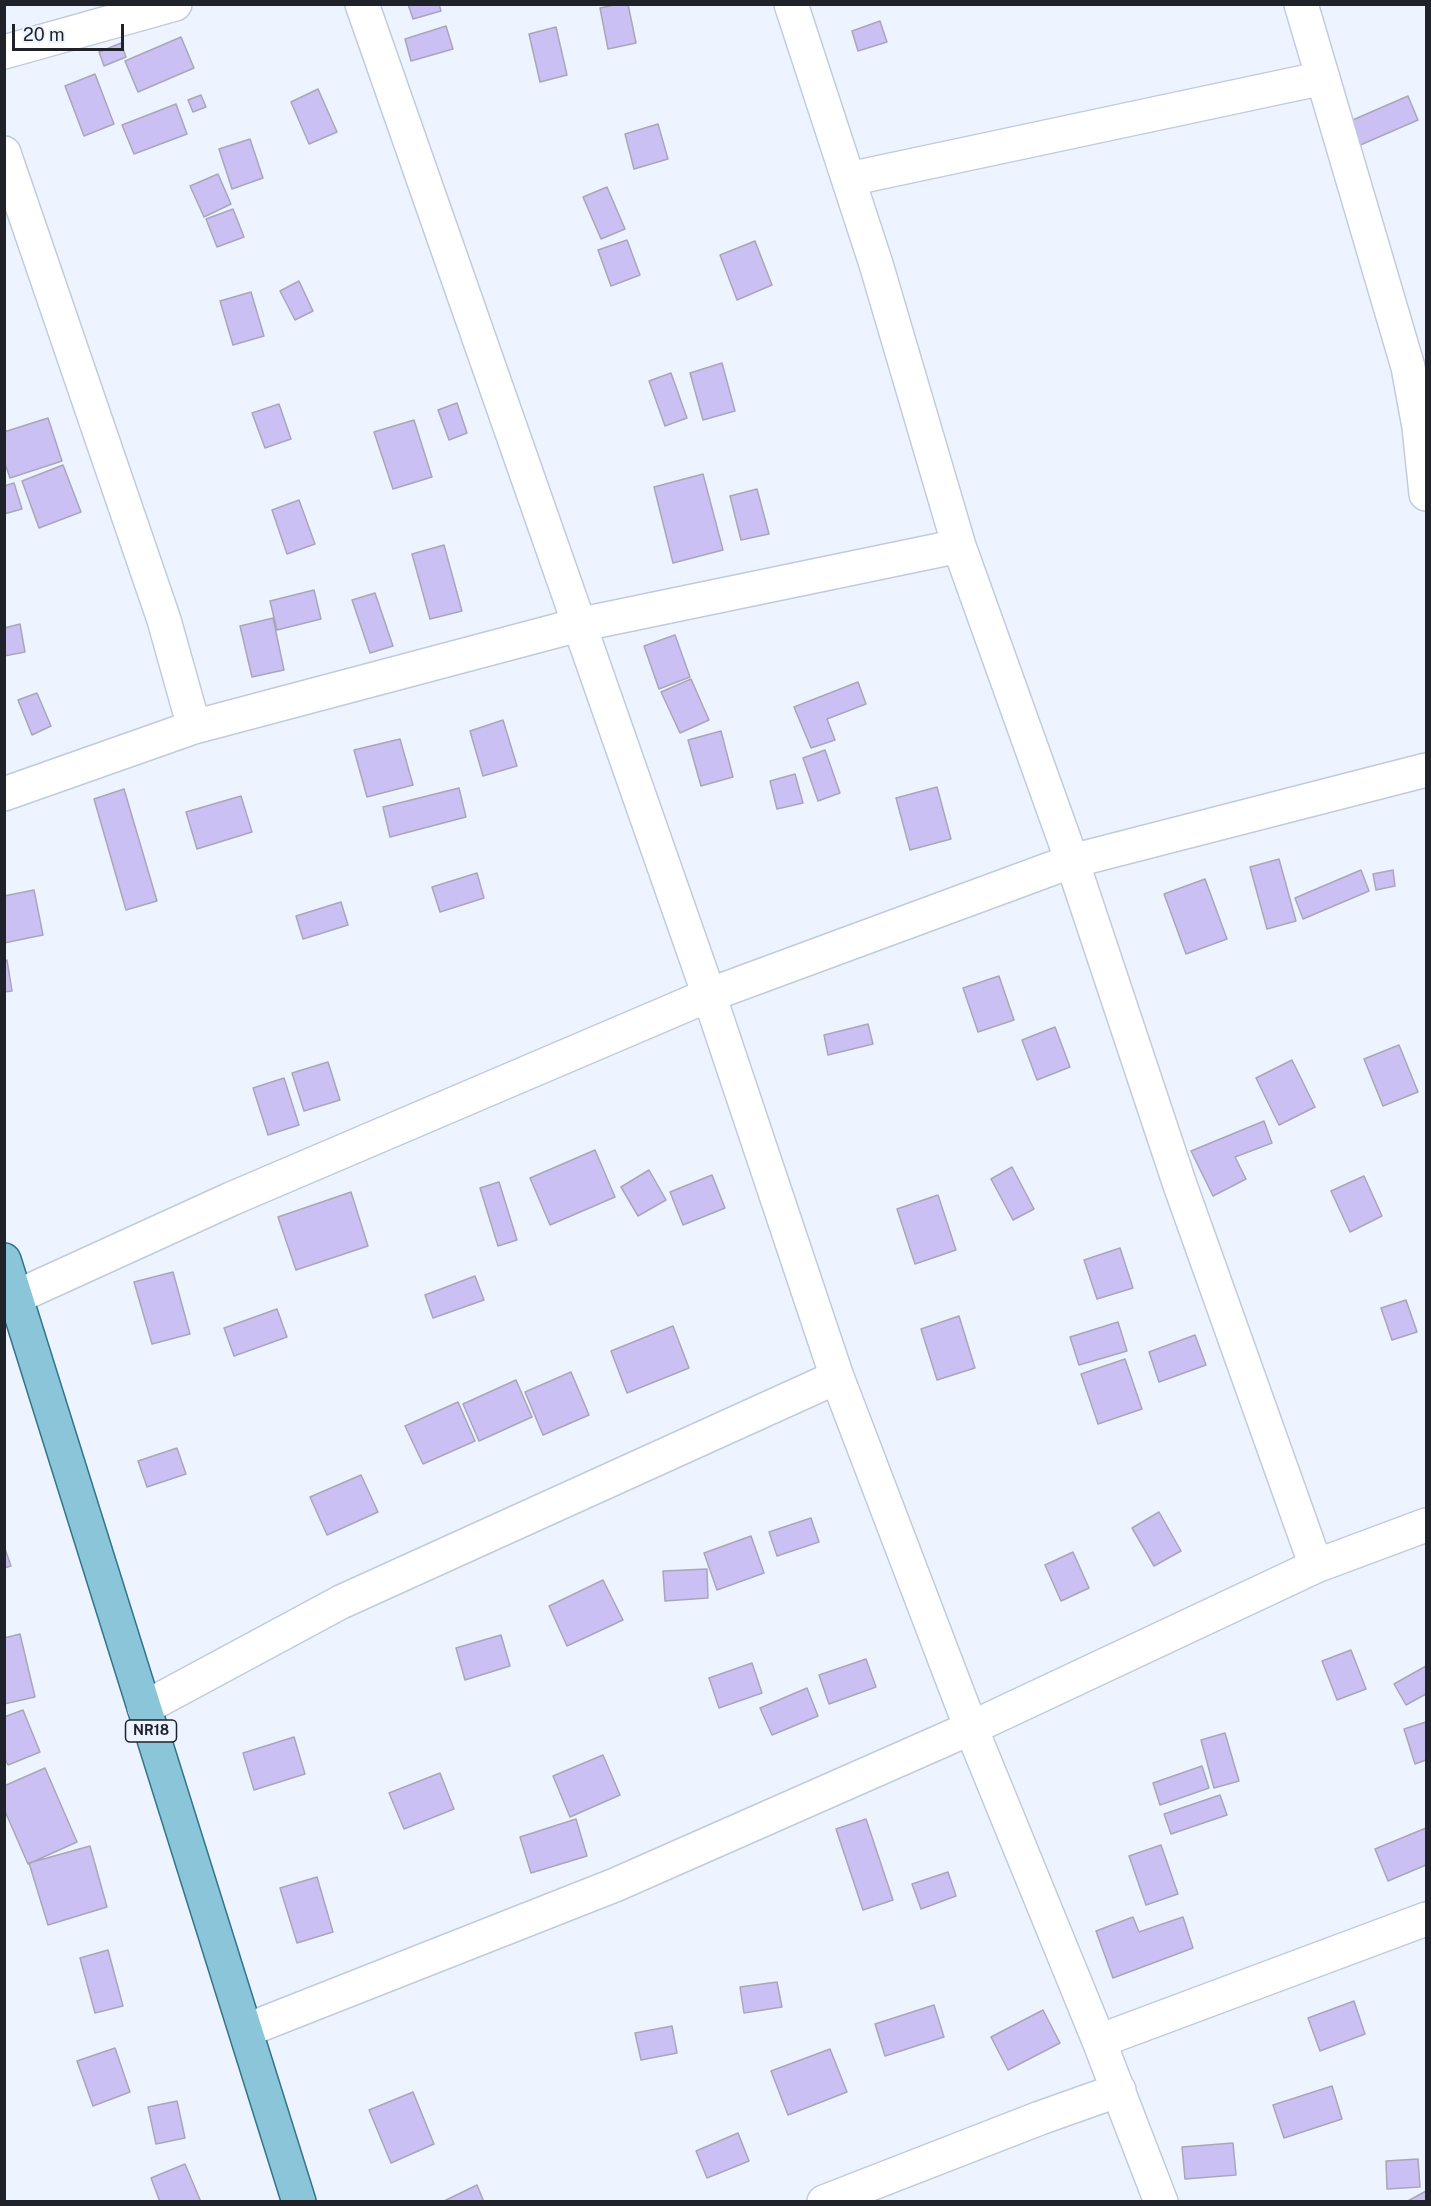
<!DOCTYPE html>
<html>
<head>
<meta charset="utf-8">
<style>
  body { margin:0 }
  #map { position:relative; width:1431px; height:2206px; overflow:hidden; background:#edf4ff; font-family:"Public Sans",sans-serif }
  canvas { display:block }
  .frame { position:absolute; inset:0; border:6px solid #1f2329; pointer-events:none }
  .scale { position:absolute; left:12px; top:24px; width:112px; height:27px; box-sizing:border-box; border:3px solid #1f2329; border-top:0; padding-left:8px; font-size:18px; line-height:21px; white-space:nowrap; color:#1f2329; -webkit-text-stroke:4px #edf4ff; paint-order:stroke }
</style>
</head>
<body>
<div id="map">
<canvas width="1431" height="2206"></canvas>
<div class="frame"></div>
<div class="scale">20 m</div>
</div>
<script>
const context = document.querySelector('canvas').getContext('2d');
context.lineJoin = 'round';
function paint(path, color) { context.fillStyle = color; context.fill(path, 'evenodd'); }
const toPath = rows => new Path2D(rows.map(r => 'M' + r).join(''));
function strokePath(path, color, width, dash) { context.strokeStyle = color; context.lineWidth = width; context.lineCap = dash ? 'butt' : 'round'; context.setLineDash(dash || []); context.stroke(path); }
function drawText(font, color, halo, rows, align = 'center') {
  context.font = font + ' "Public Sans",sans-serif'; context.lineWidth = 4.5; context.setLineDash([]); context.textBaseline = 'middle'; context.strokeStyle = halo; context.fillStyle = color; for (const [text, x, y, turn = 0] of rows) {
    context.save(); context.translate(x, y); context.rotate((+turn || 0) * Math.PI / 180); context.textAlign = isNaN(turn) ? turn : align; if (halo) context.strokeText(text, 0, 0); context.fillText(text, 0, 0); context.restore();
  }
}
const building = toPath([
  [408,4,439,4,441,11,413,19,408,4],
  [619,4,628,4,636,43,608,49,600,8,619,4],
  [880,21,887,42,858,51,852,31,880,21],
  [446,26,453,49,411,61,405,39,446,26],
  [556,27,567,75,540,82,529,34,556,27],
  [181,37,194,68,138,92,125,61,181,37],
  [121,43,126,57,104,66,99,52,121,43],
  [95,74,114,124,84,136,65,86,95,74],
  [318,89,337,132,309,144,291,102,318,89],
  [201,95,206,107,193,112,188,100,201,95],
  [1408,96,1418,120,1358,146,1348,122,1408,96],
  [176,104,187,134,134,154,122,125,176,104],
  [658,124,668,159,634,169,625,134,658,124],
  [250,139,263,178,232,189,219,149,250,139],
  [218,174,231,204,204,217,190,186,218,174],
  [607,187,625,229,601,239,583,197,607,187],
  [233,209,244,237,217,247,206,219,233,209],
  [627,240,640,275,611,286,598,250,627,240],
  [755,241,772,285,737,300,720,255,755,241],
  [299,281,313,311,295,320,280,291,299,281],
  [251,292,264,336,233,345,220,301,251,292],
  [722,363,735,411,703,420,690,373,722,363],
  [671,373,687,418,665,426,649,381,671,373],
  [457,403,467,433,449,440,438,410,457,403],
  [279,404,291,439,265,448,252,413,279,404],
  [48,418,62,461,10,478,4,461,4,432,48,418],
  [414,420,432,477,393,489,374,432,414,420],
  [63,465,81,512,39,528,22,481,63,465],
  [703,474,723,550,673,563,654,487,703,474],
  [14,483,22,509,4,514,4,486,14,483],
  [757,489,769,534,741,540,730,496,757,489],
  [299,500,315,544,287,554,272,510,299,500],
  [444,545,462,611,430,619,412,554,444,545],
  [314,590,321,619,277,630,270,601,314,590],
  [375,593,393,646,370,653,352,600,375,593],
  [273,618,284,670,252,677,240,626,273,618],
  [20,624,25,652,4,656,4,628,20,624],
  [675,635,690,677,659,689,644,646,675,635],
  [691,679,709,720,680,733,661,692,691,679],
  [858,682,866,704,827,719,835,740,811,748,794,707,858,682],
  [37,693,51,726,32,735,18,700,37,693],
  [503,720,517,766,483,776,470,731,503,720],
  [721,731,733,777,701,786,688,740,721,731],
  [400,739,413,785,367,797,354,750,400,739],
  [825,750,840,793,818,801,803,758,825,750],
  [795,774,803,803,777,809,770,781,795,774],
  [937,787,951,839,910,850,896,798,937,787],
  [459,788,466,817,390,837,383,807,459,788],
  [124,789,157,901,126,910,94,799,124,789],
  [241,796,252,832,197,849,186,812,241,796],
  [1279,859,1296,921,1267,929,1250,867,1279,859],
  [1361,870,1369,891,1303,919,1295,898,1361,870],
  [1393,870,1395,886,1376,890,1373,874,1393,870],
  [477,873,484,898,440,912,432,887,477,873],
  [1205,879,1227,939,1186,954,1164,894,1205,879],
  [34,890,43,935,4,943,4,896,34,890],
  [341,902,348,925,303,939,296,916,341,902],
  [7,960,12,991,4,992,4,961,7,960],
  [999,976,1014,1020,978,1032,963,988,999,976],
  [868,1024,873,1044,828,1055,824,1035,868,1024],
  [1055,1027,1070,1067,1037,1080,1022,1040,1055,1027],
  [1399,1045,1418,1092,1383,1106,1364,1059,1399,1045],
  [1292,1060,1315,1107,1279,1125,1256,1078,1292,1060],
  [328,1062,340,1100,304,1111,292,1073,328,1062],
  [284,1078,299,1125,268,1135,253,1088,284,1078],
  [1264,1121,1272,1143,1235,1157,1246,1179,1213,1196,1191,1151,1264,1121],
  [595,1150,615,1197,550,1225,530,1178,595,1150],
  [1012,1167,1034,1209,1013,1220,991,1179,1012,1167],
  [649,1170,666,1200,638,1216,621,1187,649,1170],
  [712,1175,725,1208,683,1225,670,1192,712,1175],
  [1364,1176,1382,1216,1350,1232,1331,1191,1364,1176],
  [499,1182,517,1240,498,1246,480,1188,499,1182],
  [351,1192,368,1246,296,1270,278,1217,351,1192],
  [938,1195,956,1250,915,1264,897,1209,938,1195],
  [1120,1248,1133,1288,1097,1299,1084,1260,1120,1248],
  [173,1272,190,1334,152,1344,134,1282,173,1272],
  [475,1276,484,1300,433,1318,425,1295,475,1276],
  [1406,1300,1417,1332,1392,1340,1381,1308,1406,1300],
  [277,1309,287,1337,234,1356,224,1328,277,1309],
  [959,1316,975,1368,937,1380,921,1329,959,1316],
  [1118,1322,1127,1351,1079,1365,1070,1337,1118,1322],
  [673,1326,689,1368,627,1393,611,1351,673,1326],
  [1195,1335,1206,1365,1159,1382,1149,1352,1195,1335],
  [1125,1359,1142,1409,1098,1424,1081,1374,1125,1359],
  [571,1372,589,1415,543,1435,525,1392,571,1372],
  [516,1380,532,1417,479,1441,463,1404,516,1380],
  [458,1402,475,1441,423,1464,405,1426,458,1402],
  [177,1448,186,1474,147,1487,138,1461,177,1448],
  [361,1475,378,1512,327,1535,310,1497,361,1475],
  [1159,1512,1181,1551,1154,1566,1132,1528,1159,1512],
  [811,1518,819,1542,777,1556,769,1532,811,1518],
  [751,1536,764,1573,717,1590,704,1553,751,1536],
  [4,1546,11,1566,4,1568,4,1546],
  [1073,1552,1089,1588,1061,1601,1045,1565,1073,1552],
  [707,1569,708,1598,665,1601,663,1571,707,1569],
  [603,1580,623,1620,567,1646,549,1606,603,1580],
  [20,1634,35,1697,4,1704,4,1638,20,1634],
  [501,1635,510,1666,465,1680,456,1648,501,1635],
  [1351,1650,1366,1689,1337,1700,1322,1661,1351,1650],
  [866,1659,876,1687,829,1704,819,1675,866,1659],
  [752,1663,762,1693,719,1708,709,1678,752,1663],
  [1426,1666,1426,1694,1406,1705,1394,1684,1426,1666],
  [807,1688,818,1716,772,1735,760,1708,807,1688],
  [23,1710,40,1752,8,1765,4,1757,4,1717,23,1710],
  [1426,1722,1426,1760,1415,1764,1404,1729,1426,1722],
  [1225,1733,1239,1781,1214,1788,1201,1740,1225,1733],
  [294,1737,305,1774,254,1790,243,1753,294,1737],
  [603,1755,620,1795,570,1817,553,1776,603,1755],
  [1202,1766,1209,1788,1160,1805,1153,1783,1202,1766],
  [45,1768,77,1842,28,1864,4,1809,4,1786,45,1768],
  [440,1773,454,1809,404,1829,389,1793,440,1773],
  [1220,1795,1227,1815,1171,1834,1164,1814,1220,1795],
  [576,1819,587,1856,531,1873,520,1837,576,1819],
  [866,1819,893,1900,863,1910,836,1829,866,1819],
  [1426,1828,1426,1865,1388,1881,1375,1849,1426,1828],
  [1161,1845,1178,1894,1146,1905,1129,1856,1161,1845],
  [90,1846,107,1907,48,1925,29,1863,90,1846],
  [948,1872,956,1896,921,1909,912,1884,948,1872],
  [317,1877,333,1932,297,1943,280,1888,317,1877],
  [1133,1917,1139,1932,1183,1917,1193,1948,1113,1978,1096,1931,1133,1917],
  [108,1950,123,2006,95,2013,80,1958,108,1950],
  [777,1982,782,2007,744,2013,740,1987,777,1982],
  [1354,2001,1365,2034,1320,2051,1308,2018,1354,2001],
  [934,2005,944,2037,885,2056,875,2024,934,2005],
  [1043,2010,1060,2043,1008,2070,991,2037,1043,2010],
  [672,2026,677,2053,641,2060,635,2033,672,2026],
  [115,2048,130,2092,93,2106,77,2061,115,2048],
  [830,2049,847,2092,788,2115,771,2071,830,2049],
  [1332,2086,1342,2119,1284,2138,1273,2105,1332,2086],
  [413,2092,434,2144,391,2163,369,2110,413,2092],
  [177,2101,185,2138,156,2144,148,2107,177,2101],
  [738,2133,749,2161,707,2178,696,2151,738,2133],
  [1233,2143,1236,2175,1185,2179,1182,2147,1233,2143],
  [1418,2159,1420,2187,1387,2189,1386,2161,1418,2159],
  [185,2164,201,2202,160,2202,151,2178,185,2164],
  [477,2185,484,2202,442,2202,477,2185],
  [1426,2191,1426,2202,1406,2202,1426,2191]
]);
const minor = toPath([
  [362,4,709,995,837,1377,971,1728,1099,2041,1161,2202],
  [791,4,876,264,959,546,1072,861,1180,1185,1316,1566],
  [1301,4,1408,367,1419,427,1426,494],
  [4,52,175,4],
  [4,153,164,620,194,727,578,625,959,546],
  [849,179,1323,78],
  [4,794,194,727],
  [16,1297,231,1199,709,995,1072,861,1426,770],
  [144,1708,341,1602,837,1377],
  [247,2030,615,1885,971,1728,1316,1566,1426,1525],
  [1099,2041,1426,1919],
  [824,2202,1040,2118,1119,2090]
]);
const major = toPath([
  [4,1260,299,2202]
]);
const shields = [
  [151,1731,51]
];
const shieldNames = [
  ["NR18",151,1731]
];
paint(building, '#cac0f4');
strokePath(building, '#aaa6b9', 1.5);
strokePath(minor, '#c0cbdc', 36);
strokePath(major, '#33748b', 36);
strokePath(minor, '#fff', 33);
strokePath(major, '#8bc5d9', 33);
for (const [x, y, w] of shields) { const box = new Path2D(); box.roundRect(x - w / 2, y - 11, w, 22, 4.5); context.fillStyle = '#edf4ff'; context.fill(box); strokePath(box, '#1f2329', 1.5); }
drawText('bold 14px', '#1f2329', null, shieldNames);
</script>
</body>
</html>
